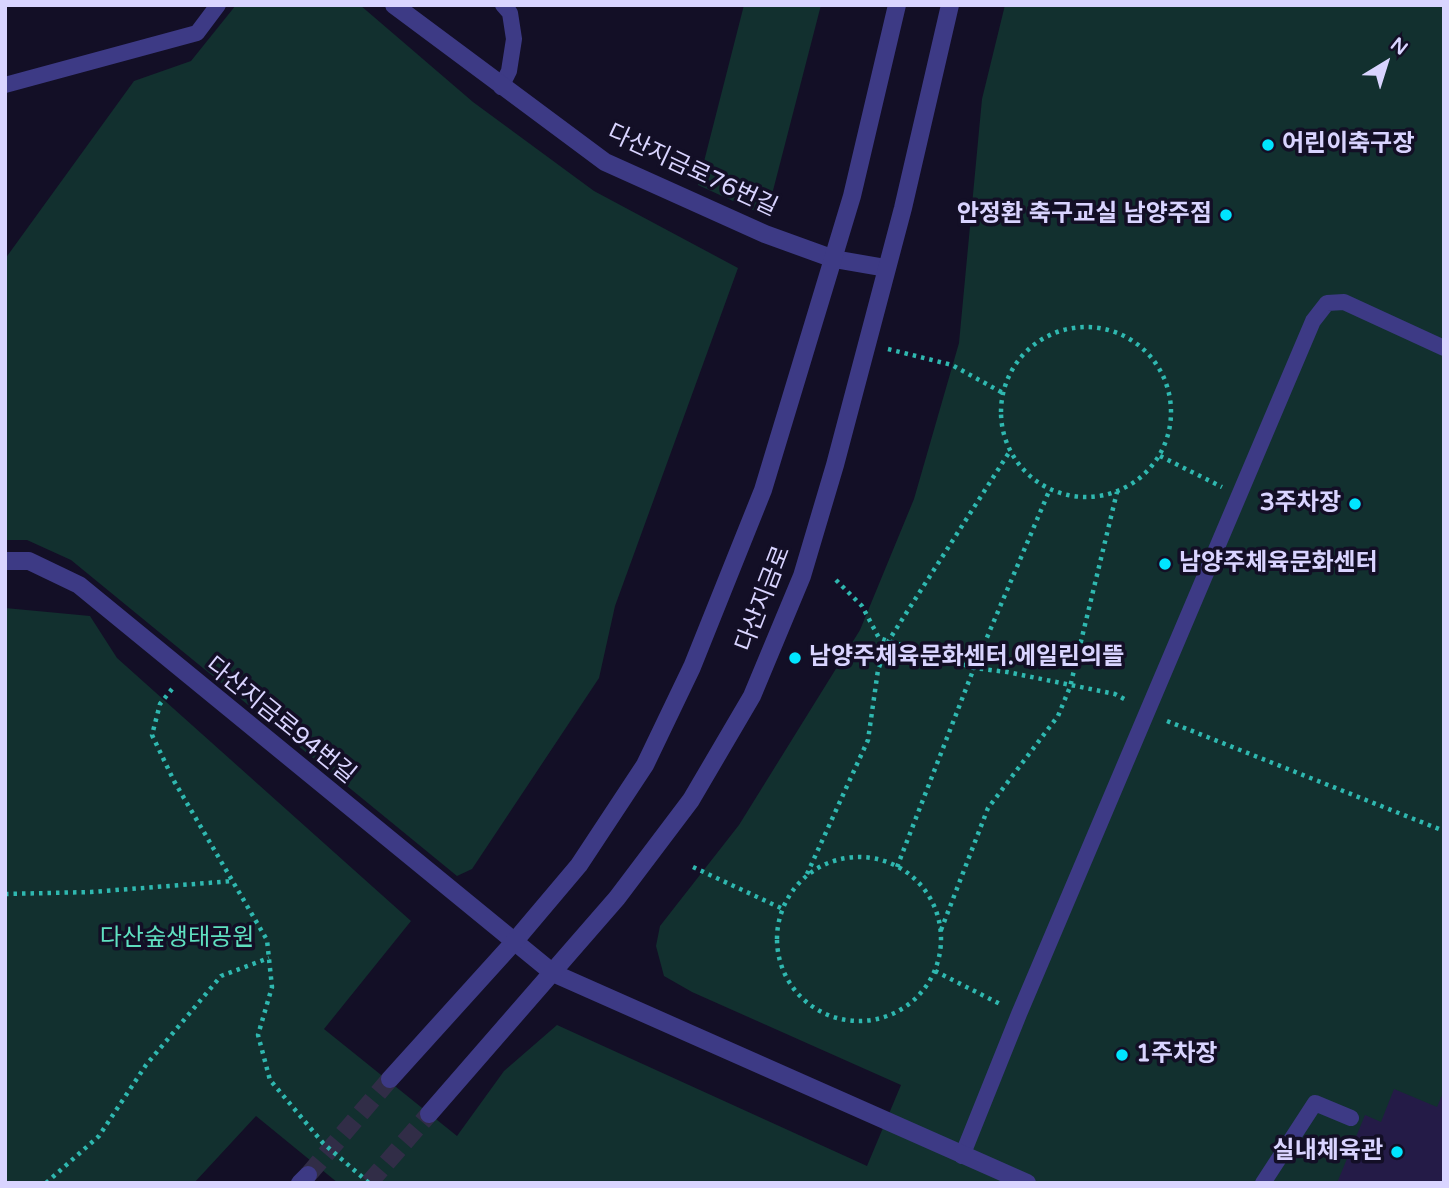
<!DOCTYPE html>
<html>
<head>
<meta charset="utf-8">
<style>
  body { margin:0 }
  #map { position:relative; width:1449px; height:1188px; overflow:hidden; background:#130f26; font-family:"Varela Round",sans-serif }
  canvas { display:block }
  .frame { position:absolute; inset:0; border:7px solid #d9d4ff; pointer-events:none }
  .north { position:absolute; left:1351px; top:28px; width:70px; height:70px; -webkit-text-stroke:5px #130f26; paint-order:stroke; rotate:38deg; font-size:19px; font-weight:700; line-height:28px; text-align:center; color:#d9d4ff }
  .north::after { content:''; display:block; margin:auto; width:24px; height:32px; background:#d9d4ff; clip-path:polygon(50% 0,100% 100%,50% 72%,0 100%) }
</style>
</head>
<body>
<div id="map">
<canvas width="1449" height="1188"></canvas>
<div class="frame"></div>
<div class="north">N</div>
</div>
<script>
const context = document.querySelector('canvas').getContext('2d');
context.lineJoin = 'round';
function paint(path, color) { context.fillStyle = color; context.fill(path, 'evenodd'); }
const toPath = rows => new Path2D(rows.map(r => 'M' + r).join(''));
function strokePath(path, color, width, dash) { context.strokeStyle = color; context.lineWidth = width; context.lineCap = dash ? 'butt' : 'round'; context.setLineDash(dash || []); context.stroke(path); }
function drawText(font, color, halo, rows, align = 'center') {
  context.font = font + ' "Varela Round","Noto Sans KR",sans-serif'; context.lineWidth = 7; context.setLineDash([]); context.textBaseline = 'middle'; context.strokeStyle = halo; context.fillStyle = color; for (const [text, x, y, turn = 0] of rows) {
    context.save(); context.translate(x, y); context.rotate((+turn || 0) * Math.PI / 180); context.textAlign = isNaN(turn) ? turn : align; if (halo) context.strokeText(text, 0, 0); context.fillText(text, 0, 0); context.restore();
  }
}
const green = toPath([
  [236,5,360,5,473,102,594,191,738,268,615,606,599,678,472,869,457,876,71,560,27,540,5,540,5,259,134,81,191,61],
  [744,5,821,5,769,206,757,212,698,185],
  [1005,5,1444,5,1444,1183,338,1183,256,1116,194,1183,5,1183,5,608,90,616,117,658,411,921,324,1029,457,1136,504,1071,557,1025,867,1166,901,1085,692,992,664,976,656,946,660,926,739,825,860,630,914,499,959,343,982,99]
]);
const building = toPath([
  [1394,1089,1437,1107,1444,1091,1444,1183,1337,1183,1365,1115,1381,1122]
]);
const tertiaryTunnel = toPath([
  [308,1175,390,1079],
  [369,1183,429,1114]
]);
const path = toPath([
  '1001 412a85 85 0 1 1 170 0a85 85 0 1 1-170 0Z',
  [888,349,952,365,1003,393],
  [1160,456,1222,487],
  [836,580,862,606,879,638,974,668,1007,672,1115,694,1128,701],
  [172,689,160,704,152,735,174,781,267,940,272,987,258,1035,270,1080,323,1143,369,1183],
  [1167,721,1444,831],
  '777 939a82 82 0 1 1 164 0a82 82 0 1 1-164 0Z',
  [693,867,783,909],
  [897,867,974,668,1050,489],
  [807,874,868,740,878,670,889,640,1010,451],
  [5,894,91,892,233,881],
  [941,930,988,808,1058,716,1070,687,1117,492],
  [935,971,1000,1004],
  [46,1183,99,1136,146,1065,221,976,269,958]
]);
const service = toPath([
  [5,85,197,33,218,5],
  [501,87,509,71,514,39,510,13,503,5],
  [962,1156,1019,1014,1313,321,1327,303,1344,302,1444,348],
  [1263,1183,1315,1103,1351,1118]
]);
const minor = toPath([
  [394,5,605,162,765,234,834,259,886,268],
  [5,561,29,561,79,585,553,973,1027,1183]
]);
const tertiary = toPath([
  [390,1079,514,942,579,865,645,765,692,667,763,490,852,196,897,5],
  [429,1114,617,898,691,800,752,696,802,576,835,465,903,208,950,5],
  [300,1183,308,1175]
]);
const markers = [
  [1268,145,7,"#00e5ff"],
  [1226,215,7,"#00e5ff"],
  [1355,504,7,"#00e5ff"],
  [1165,564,7,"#00e5ff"],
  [795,658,7,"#00e5ff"],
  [1122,1055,7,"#00e5ff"],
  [1397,1152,7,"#00e5ff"]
];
const poiNames = [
  ["어린이축구장",1282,145],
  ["안정환 축구교실 남양주점",1212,215,"right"],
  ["3주차장",1341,504,"right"],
  ["남양주체육문화센터",1179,564],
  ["남양주체육문화센터.에일린의뜰",809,658],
  ["1주차장",1136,1055],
  ["실내체육관",1383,1152,"right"]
];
const streetNames = [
  ["다산지금로76번길",692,171,25],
  ["다산지금로",764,599,-69],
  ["다산지금로94번길",280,721,39]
];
const parkNames = [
  ["다산숲생태공원",177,939]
];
paint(green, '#12302f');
paint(building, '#241b47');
strokePath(tertiaryTunnel, '#312d47', 18, [18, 9]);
strokePath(path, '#2fb8b0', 4.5, [3.5, 5]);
strokePath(service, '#3d3a85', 16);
strokePath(minor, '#3d3a85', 18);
strokePath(tertiary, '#3d3a85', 18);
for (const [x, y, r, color] of markers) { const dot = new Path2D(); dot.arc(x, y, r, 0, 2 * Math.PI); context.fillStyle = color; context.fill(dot); strokePath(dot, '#130f26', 2.5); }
drawText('bold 24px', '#d9d4ff', '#130f26', poiNames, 'left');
drawText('24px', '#d9d4ff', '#130f26', streetNames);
drawText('24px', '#5fe0c0', '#130f26', parkNames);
</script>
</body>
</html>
